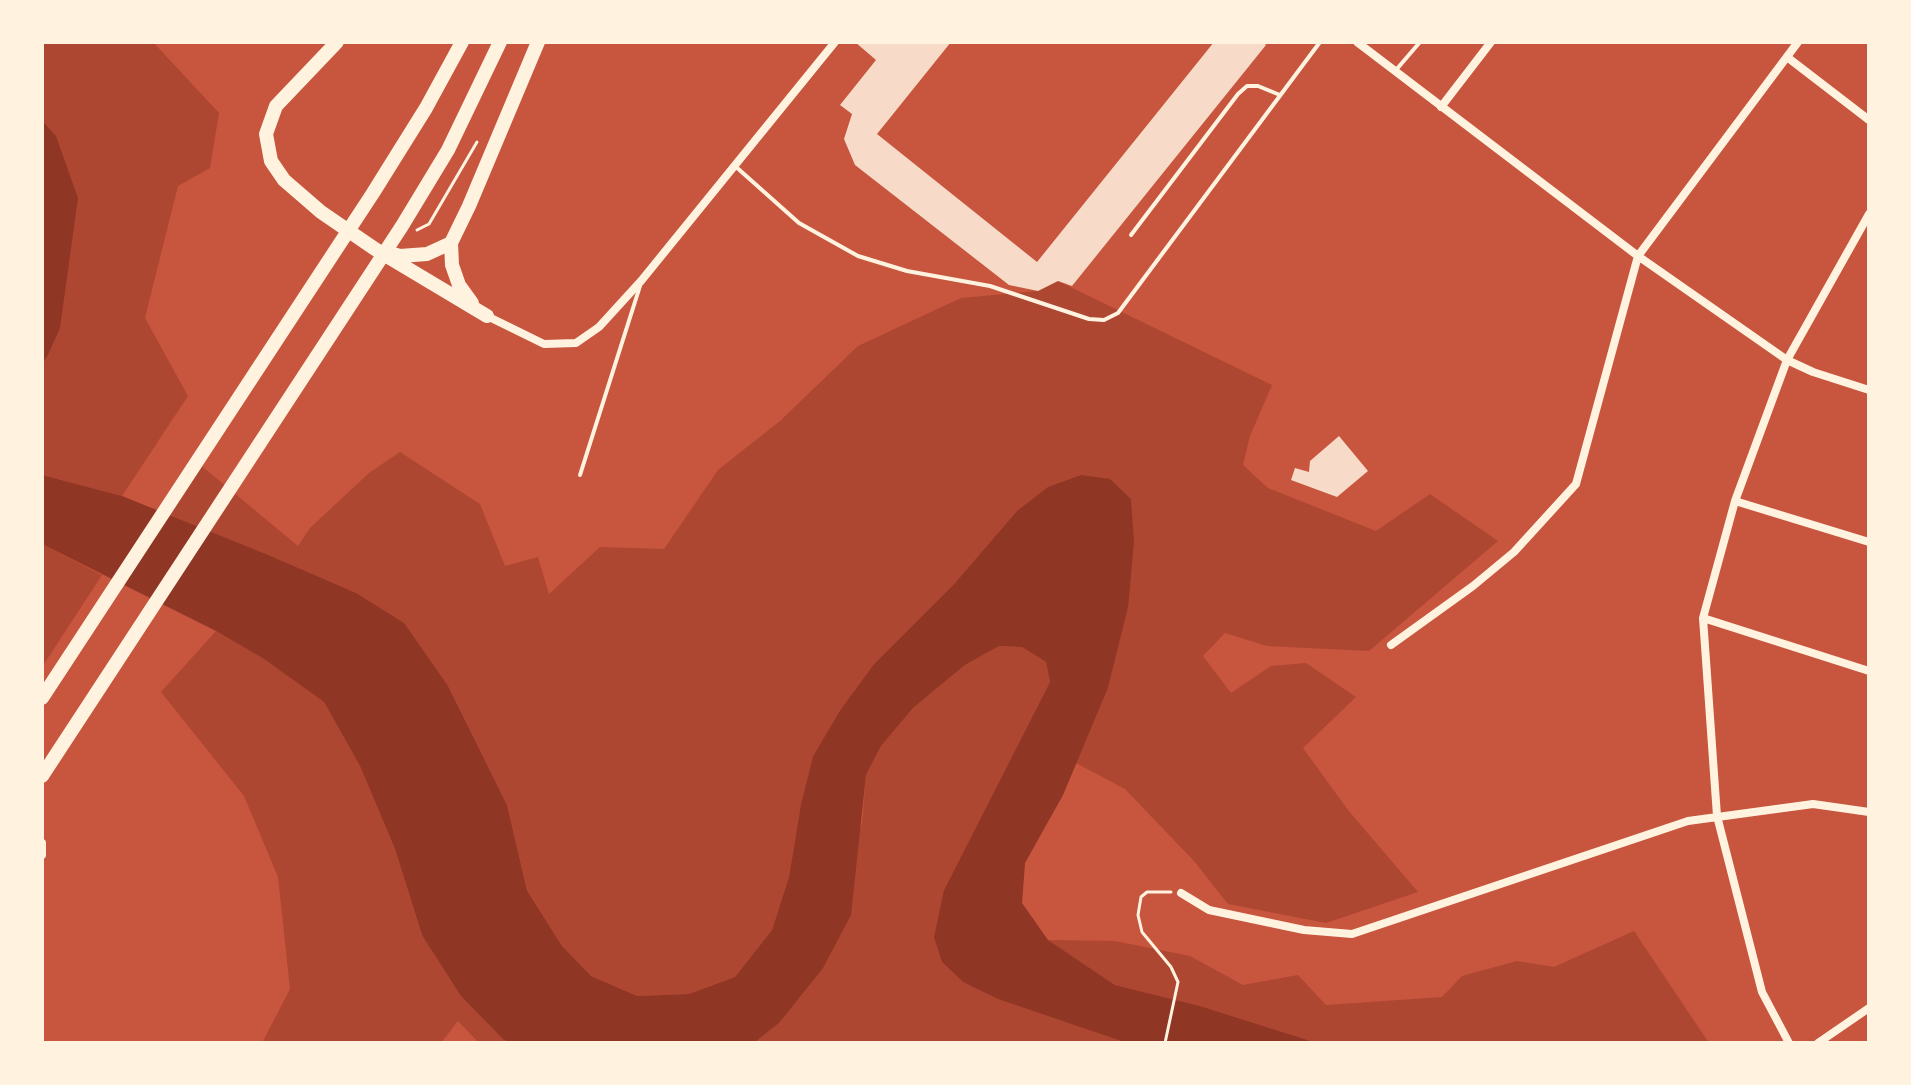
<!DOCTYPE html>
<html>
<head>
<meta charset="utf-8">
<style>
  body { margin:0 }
  #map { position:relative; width:1911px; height:1085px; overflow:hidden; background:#c8553d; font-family:"Asap Condensed",sans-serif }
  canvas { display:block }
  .frame { position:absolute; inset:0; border:44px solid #fff3e0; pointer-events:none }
</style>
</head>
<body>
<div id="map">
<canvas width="1911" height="1085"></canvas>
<div class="frame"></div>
</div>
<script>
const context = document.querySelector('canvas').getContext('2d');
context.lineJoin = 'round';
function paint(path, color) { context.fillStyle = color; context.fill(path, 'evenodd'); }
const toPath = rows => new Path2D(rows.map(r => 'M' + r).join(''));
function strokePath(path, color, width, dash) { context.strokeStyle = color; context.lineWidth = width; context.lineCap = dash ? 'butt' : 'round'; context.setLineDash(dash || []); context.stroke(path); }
const green = toPath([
  [42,42,153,42,219,113,210,168,178,186,145,318,188,396,122,496,42,475,42,363,47,357,56,136,42,120],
  [1058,281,1272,385,1250,436,1243,465,1268,488,1376,531,1430,494,1498,541,1369,651,1267,646,1225,633,1203,656,1231,693,1271,666,1306,663,1356,697,1303,748,1348,810,1418,892,1326,923,1228,904,1194,861,1125,789,1076,763,1108,688,1128,608,1017,511,955,583,874,664,841,709,813,756,801,804,789,877,772,930,735,977,689,994,637,996,591,976,562,946,527,889,507,805,448,686,356,593,164,513,198,463,298,546,310,528,369,473,400,452,480,504,505,566,538,557,549,594,600,547,664,549,718,470,780,421,858,346,961,298,1038,291],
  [42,544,102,575,42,667],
  [216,631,264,659,324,702,360,766,395,849,422,935,504,1040,512,1043,479,1043,458,1021,441,1043,262,1043,290,989,278,877,244,796,161,692],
  [999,646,1022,647,1046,662,1050,682,944,890,942,962,963,982,999,999,1127,1043,754,1043,779,1023,862,824,866,775,881,746,913,708,965,665],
  [1634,931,1709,1043,1317,1043,1200,1006,1115,985,1048,940,1115,941,1190,956,1243,985,1298,975,1326,1005,1442,997,1462,976,1517,961,1554,967]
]);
const water = toPath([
  [42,120,56,136,78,198,60,328,47,357,42,363],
  [42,475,122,496,268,555,356,593,404,623,448,686,507,805,527,890,562,946,591,976,637,996,689,994,735,977,772,930,789,877,801,804,813,756,841,709,874,664,955,583,1017,511,1048,487,1081,475,1110,479,1131,499,1134,542,1128,608,1108,688,1063,795,1025,863,1022,903,1048,940,1115,985,1200,1006,1317,1043,1127,1043,998,999,963,982,942,962,934,937,944,890,1050,682,1046,662,1022,647,999,646,965,665,913,708,881,746,866,775,851,915,823,968,779,1023,754,1043,512,1043,504,1040,461,996,422,935,395,849,360,766,324,702,264,659,216,631,42,544]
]);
const building = toPath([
  [855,42,951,42,877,134,1037,262,1214,42,1263,42,1266,45,1072,286,1058,281,1038,291,1009,285,855,165,844,139,852,114,840,105,876,60],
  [1339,436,1368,471,1337,497,1291,480,1295,468,1309,472,1310,461]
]);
const path = toPath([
  [417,230,429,224,477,142],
  [1165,1043,1178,982,1171,967,1142,932,1138,915,1141,897,1147,892,1171,892]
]);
const service = toPath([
  [1396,70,1420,42],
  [735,166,799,223,858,256,907,271,990,286,1089,319,1104,320,1118,313,1320,42],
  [1131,235,1238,94,1247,86,1258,86,1280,95],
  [580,475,640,286]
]);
const minor = toPath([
  [1357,42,1638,256,1787,360,1813,372,1869,390],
  [1787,57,1869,120],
  [1441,107,1491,42],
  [487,316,544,344,576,343,599,327,641,281,835,42],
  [1735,501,1869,542],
  [1703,618,1869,671],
  [1391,645,1473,586,1514,552,1576,484,1638,256,1798,42],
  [42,843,42,855],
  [1181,893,1209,910,1304,930,1352,934,1688,821,1813,804,1869,812],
  [1789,1043,1762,992,1717,816,1703,618,1735,501,1787,360,1869,214],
  [1818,1043,1869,1008]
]);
const trunk = toPath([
  [337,42,276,106,266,134,271,161,284,180,321,212,375,249,487,316],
  [386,252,400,256,427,254,451,243],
  [472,303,459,285,452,265,451,243,469,206,538,42],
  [42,698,373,193,426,108,462,42],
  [42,776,402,226,448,150,500,42]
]);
paint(green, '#ae4732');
paint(water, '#8f3625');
paint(building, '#f7dbc8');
strokePath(path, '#fff3e0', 3);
strokePath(service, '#fff3e0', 4);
strokePath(minor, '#fff3e0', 8);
strokePath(trunk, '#fff3e0', 14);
</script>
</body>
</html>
